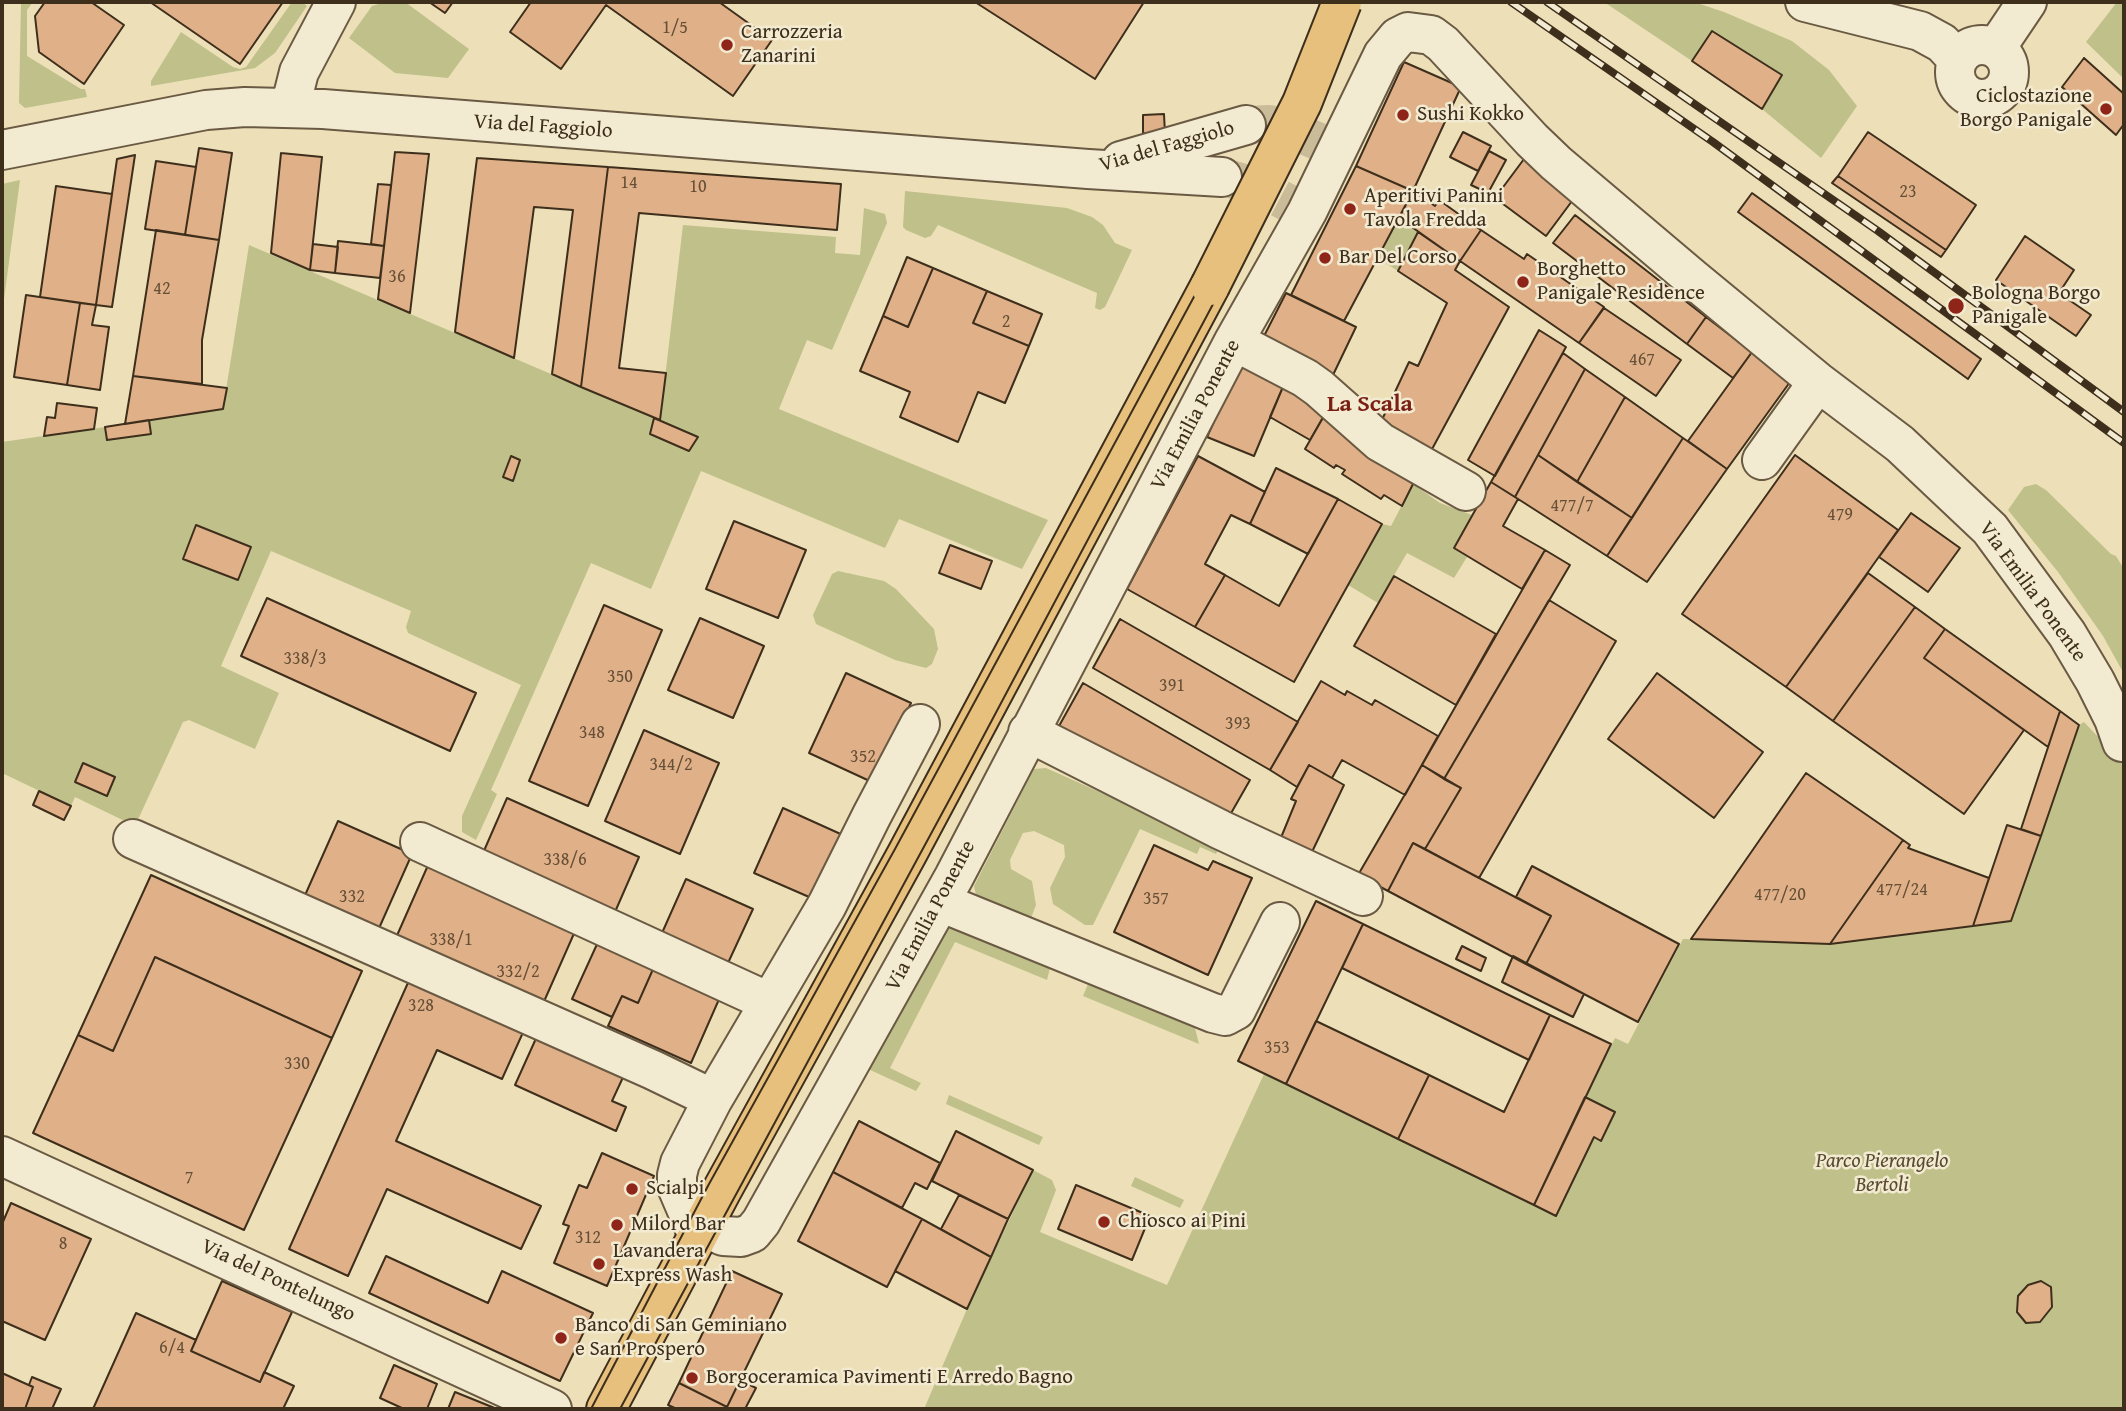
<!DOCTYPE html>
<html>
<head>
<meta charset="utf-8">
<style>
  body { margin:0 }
  #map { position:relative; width:2126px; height:1411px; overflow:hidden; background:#ede0b8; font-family:"Gentium Book Plus",serif }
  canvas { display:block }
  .frame { position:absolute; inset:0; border:4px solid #3e2e1c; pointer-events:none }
</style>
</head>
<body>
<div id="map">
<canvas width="2126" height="1411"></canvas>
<div class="frame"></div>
</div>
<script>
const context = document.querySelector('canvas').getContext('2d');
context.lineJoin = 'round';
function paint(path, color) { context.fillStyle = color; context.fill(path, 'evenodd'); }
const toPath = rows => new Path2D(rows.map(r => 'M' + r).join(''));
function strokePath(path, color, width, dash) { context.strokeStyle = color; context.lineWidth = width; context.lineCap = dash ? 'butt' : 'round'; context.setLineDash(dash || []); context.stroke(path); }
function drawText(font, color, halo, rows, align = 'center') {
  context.font = font + ' "Gentium Book Plus",serif'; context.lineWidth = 5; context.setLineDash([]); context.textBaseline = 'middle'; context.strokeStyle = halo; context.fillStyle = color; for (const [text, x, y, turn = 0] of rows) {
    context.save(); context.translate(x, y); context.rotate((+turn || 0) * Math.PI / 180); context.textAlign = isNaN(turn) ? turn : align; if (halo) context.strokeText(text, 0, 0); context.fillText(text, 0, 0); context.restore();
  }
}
const green = toPath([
  [21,2,33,2,27,10,27,56,81,89,85,89,87,97,25,108,19,103],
  [292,2,302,2,307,6,275,53,255,68,151,86,151,81,181,32,233,67,240,69,246,67],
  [385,2,405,2,469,49,448,78,395,73,349,38,372,6],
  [1604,2,1694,2,1724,12,1792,41,1829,70,1857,106,1821,158,1762,109,1781,74,1712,31,1692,61],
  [2117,2,2124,5,2124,79,2086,42],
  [20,180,2,314,2,184],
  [905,191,1067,208,1092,217,1103,225,1115,243,1132,250,1105,307,1100,310,1095,308,1097,293,938,225,931,236,925,238,906,230,903,227],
  [864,208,885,214,887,223,832,350,807,340,779,409,1048,520,1022,569,899,519,885,548,701,471,651,589,591,563,491,790,497,794,476,840,462,832,462,816,521,685,408,633,406,627,411,611,271,551,221,666,279,693,255,749,189,720,183,722,135,826,75,797,71,806,2,773,2,442,105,427,107,440,151,434,149,420,223,409,249,245,654,418,650,435,689,451,697,437,660,420,683,225,836,237,835,253,860,255],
  [1399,218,1418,232,1398,271,1377,258],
  [1413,484,1440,503,1472,515,1454,548,1467,557,1454,578,1407,553,1378,603,1348,585,1382,524,1391,526],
  [2036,484,2046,490,2111,554,2116,556,2124,569,2124,674,2103,636,2058,572,2008,510,2024,487],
  [838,571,884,581,896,589,934,629,938,649,932,664,926,668,895,660,816,624,813,615,832,574],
  [2084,722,2103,742,2124,742,2124,1409,924,1409,967,1309,1033,1170,1052,1180,1056,1190,1040,1232,1167,1285,1264,1074,1556,1216,1594,1137,1601,1141,1615,1112,1585,1097,1615,1038,1628,1044,1683,939,1830,944,2011,921,2079,725],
  [1046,768,1220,846,1216,854,1200,847,1197,854,1140,829,1093,925,1085,925,1053,904,1050,888,1065,857,1064,845,1034,831,1023,833,1010,860,1011,869,1032,881,1036,905,1031,918,976,895,974,886,1034,769],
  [948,923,1049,965,1050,968,1047,980,955,942,890,1068,921,1083,916,1091,868,1069],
  [1093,982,1195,1028,1199,1044,1083,996,1088,984],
  [949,1095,1043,1137,1039,1145,946,1104],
  [1135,1177,1184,1200,1180,1208,1131,1186]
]);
const building = toPath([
  [45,2,91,2,124,25,84,84,39,52,35,16,45,2],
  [150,2,283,2,240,64,150,2],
  [429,2,453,2,445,13,429,2],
  [531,2,719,2,772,40,733,96,606,5,561,69,510,32,531,2],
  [975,2,1144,2,1095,79,975,2],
  [1712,31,1782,75,1762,109,1692,61,1712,31],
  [2084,58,2124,94,2124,124,2116,135,2062,87,2084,58],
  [1404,62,1461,87,1413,191,1356,166,1404,62],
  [1164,114,1165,134,1143,133,1143,115,1164,114],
  [1463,132,1491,146,1478,171,1450,157,1463,132],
  [1868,132,1976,205,1946,250,1838,176,1868,132],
  [199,148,232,153,219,240,185,235,199,148],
  [1489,151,1506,160,1488,193,1471,185,1489,151],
  [395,152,429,154,410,313,378,299,395,152],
  [281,153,322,157,310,270,271,253,281,153],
  [135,155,112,307,96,305,117,159,135,155],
  [477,158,608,167,581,387,552,374,573,210,534,207,514,358,455,332,477,158],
  [1524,159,1575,197,1546,236,1495,198,1524,159],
  [156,161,196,167,185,235,145,229,156,161],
  [1356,166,1413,191,1344,321,1291,295,1356,166],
  [608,167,841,184,837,230,639,213,619,368,666,373,660,420,581,387,608,167],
  [1838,176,1946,250,1941,257,1832,183,1838,176],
  [378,184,391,185,384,246,371,244,378,184],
  [56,186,112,194,96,305,40,297,56,186],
  [1413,191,1435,206,1439,200,1481,230,1460,261,1399,218,1413,191],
  [1752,193,1981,359,1968,379,1738,212,1752,193],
  [1575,215,1706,317,1687,344,1553,243,1575,215],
  [156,230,219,240,202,340,202,384,133,376,156,230],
  [1481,230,1524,259,1527,254,1604,307,1579,343,1460,261,1481,230],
  [1418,232,1460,261,1455,270,1509,307,1431,451,1380,424,1409,362,1418,366,1447,303,1398,271,1418,232],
  [2025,236,2074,270,2059,293,2091,315,2076,336,1996,280,2025,236],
  [338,241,384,246,380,278,335,273,338,241],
  [313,244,338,247,335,273,310,270,313,244],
  [907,257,933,268,908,327,883,316,907,257],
  [933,268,987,291,973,323,1029,346,1005,403,978,392,958,442,900,417,910,392,860,371,883,316,908,327,933,268],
  [987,291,1042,314,1029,346,973,323,987,291],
  [1286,293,1356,327,1333,375,1262,340,1286,293],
  [26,295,80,303,67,385,14,377,26,295],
  [80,303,96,305,92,325,109,327,100,390,67,385,80,303],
  [1604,308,1681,360,1656,396,1579,343,1604,308],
  [1706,317,1752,352,1733,378,1687,344,1706,317],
  [1539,330,1566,347,1495,476,1468,460,1539,330],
  [1752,352,1790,382,1727,469,1688,441,1752,352],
  [1563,353,1585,369,1515,497,1491,482,1563,353],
  [1241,362,1285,382,1254,456,1207,437,1241,362],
  [1585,369,1625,397,1577,482,1538,455,1585,369],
  [133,376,227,388,223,409,125,424,133,376],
  [1285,382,1326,412,1310,440,1270,417,1285,382],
  [1625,397,1683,438,1632,518,1577,482,1625,397],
  [57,403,97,408,94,429,44,436,47,417,55,418,57,403],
  [1324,416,1413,484,1402,506,1384,495,1381,499,1342,474,1345,470,1336,465,1334,468,1305,449,1324,416],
  [654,418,698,437,689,451,650,434,654,418],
  [149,420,151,434,107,440,105,427,149,420],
  [1683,438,1727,469,1647,582,1607,556,1683,438],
  [1538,455,1632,518,1607,556,1515,497,1538,455],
  [1795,455,1898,530,1786,687,1682,614,1795,455],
  [511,456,520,460,513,481,503,477,511,456],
  [1198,456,1265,492,1250,524,1231,515,1205,564,1225,575,1195,627,1127,589,1198,456],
  [1276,468,1338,499,1308,554,1250,524,1276,468],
  [1491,482,1518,499,1503,526,1545,550,1522,589,1454,548,1491,482],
  [1338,499,1382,524,1294,682,1195,627,1225,575,1279,606,1338,499],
  [1911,513,1960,548,1928,592,1879,557,1911,513],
  [734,521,806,550,778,618,706,589,734,521],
  [196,525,251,547,238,580,183,559,196,525],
  [950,545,992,561,981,589,939,573,950,545],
  [1545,550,1570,565,1444,779,1422,765,1545,550],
  [1868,573,1915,607,1833,721,1786,687,1868,573],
  [1394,576,1496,634,1456,705,1354,646,1394,576],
  [267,598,476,693,450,751,241,656,267,598],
  [1549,600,1616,641,1479,878,1425,849,1461,788,1444,779,1549,600],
  [604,605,662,630,588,806,529,781,604,605],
  [1915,607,1945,629,1924,658,2024,730,1964,814,1833,721,1915,607],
  [700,618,764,646,733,718,668,690,700,618],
  [1120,619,1298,722,1270,770,1093,668,1120,619],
  [1945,629,2060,711,2048,747,1924,658,1945,629],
  [846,673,911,703,874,783,809,753,846,673],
  [1657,673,1763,752,1714,818,1608,739,1657,673],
  [1321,681,1345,695,1347,691,1372,705,1375,700,1438,736,1405,795,1342,760,1332,778,1309,765,1297,787,1270,770,1321,681],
  [1083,683,1250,780,1226,822,1059,726,1083,683],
  [2060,711,2079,725,2041,836,2021,829,2060,711],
  [644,730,719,763,680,854,605,821,644,730],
  [83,763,115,777,107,796,75,782,83,763],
  [1309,765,1344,785,1311,854,1280,840,1296,801,1291,799,1309,765],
  [1422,765,1461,788,1425,849,1413,843,1388,891,1358,875,1422,765],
  [1806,773,1903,840,1830,944,1691,939,1806,773],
  [39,791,71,806,64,820,33,805,39,791],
  [507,798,639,857,615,912,483,853,507,798],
  [783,808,845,836,816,900,754,873,783,808],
  [338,821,412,854,376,935,302,902,338,821],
  [2007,825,2041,836,2011,921,1973,926,2007,825],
  [1903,840,1910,845,1908,848,1989,878,1973,926,1830,944,1903,840],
  [1413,843,1551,916,1526,964,1388,891,1413,843],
  [1154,845,1208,870,1213,861,1252,878,1208,975,1114,932,1154,845],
  [429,863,576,929,542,1006,395,940,429,863],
  [1532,866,1679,944,1638,1022,1526,964,1551,916,1516,897,1532,866],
  [151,875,362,971,332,1038,155,957,113,1051,78,1035,151,875],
  [686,879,753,909,728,963,662,933,686,879],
  [1316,901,1363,924,1286,1084,1238,1061,1316,901],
  [1363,924,1550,1015,1529,1060,1342,968,1363,924],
  [598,942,654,967,638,1003,622,996,612,1017,572,999,598,942],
  [1462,946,1486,958,1481,971,1456,959,1462,946],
  [1513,956,1584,994,1573,1017,1502,982,1513,956],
  [155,957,332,1038,244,1230,33,1133,78,1035,113,1051,155,957],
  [654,967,720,997,691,1063,608,1026,622,996,638,1003,654,967],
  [411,976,525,1028,502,1079,437,1050,396,1141,541,1206,521,1249,387,1189,348,1276,289,1249,411,976],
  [1550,1015,1611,1044,1534,1205,1398,1139,1429,1075,1504,1112,1550,1015],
  [1316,1021,1429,1075,1398,1139,1286,1084,1316,1021],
  [538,1034,625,1073,612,1101,626,1107,616,1131,515,1085,538,1034],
  [1585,1097,1615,1112,1601,1141,1594,1137,1556,1216,1534,1205,1585,1097],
  [859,1121,940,1163,927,1189,915,1183,902,1208,833,1172,859,1121],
  [956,1131,1033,1170,1008,1219,932,1181,956,1131],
  [602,1153,654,1176,607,1286,554,1263,569,1226,563,1224,579,1185,587,1188,602,1153],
  [833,1172,922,1219,887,1287,798,1241,833,1172],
  [1076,1185,1150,1216,1132,1260,1058,1229,1076,1185],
  [959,1195,1008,1219,991,1257,941,1229,959,1195],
  [11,1203,91,1239,45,1340,2,1321,2,1224,11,1203],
  [922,1219,991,1257,967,1309,895,1271,922,1219],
  [386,1256,488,1303,502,1271,593,1313,560,1381,369,1293,386,1256],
  [732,1271,782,1294,727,1407,679,1383,732,1271],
  [222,1281,292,1312,260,1382,191,1351,222,1281],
  [2041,1281,2051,1287,2052,1307,2040,1322,2026,1323,2017,1312,2018,1296,2028,1285,2041,1281],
  [136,1313,196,1340,191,1351,260,1382,264,1372,294,1386,283,1409,93,1409,136,1313],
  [394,1365,437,1384,427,1409,404,1409,380,1398,394,1365],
  [2,1373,33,1387,25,1409,2,1409,2,1373],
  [32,1377,61,1389,52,1409,25,1409,33,1387,29,1385,32,1377],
  [740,1380,756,1388,745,1409,677,1409,668,1405,679,1383,727,1407,740,1380],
  [455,1392,497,1409,448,1409,455,1392]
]);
const minorTunnel = toPath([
  [1246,125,1269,124,1285,127,1324,144],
  [1227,178,1258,187,1296,207]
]);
const minor = toPath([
  [1805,2,1920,31,1942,43,1957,59],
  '1955 72a27 27 0 1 1 54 0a27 27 0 1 1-54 0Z',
  [1996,48,2027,2],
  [290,108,299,72,336,2],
  [2,150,206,110,245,107,323,109,1088,169,1222,177],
  [1121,161,1246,125],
  [1234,341,1305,378,1319,388,1380,442,1466,491],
  [1762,460,1818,382],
  [1028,732,1221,830,1363,896],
  [133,839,653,1070,713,1099],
  [420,842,769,1002],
  [940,902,1213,1013,1225,1016,1236,1010,1280,922],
  [2,1156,552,1409],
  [703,1226,723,1236,741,1237,752,1233,761,1222,954,877,1234,341,1307,212,1383,55,1398,37,1408,32,1431,35,1443,44,1532,140,1556,163,1692,278,1818,382,1900,444,1990,529,2067,634,2095,681,2114,719,2122,742],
  [698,1236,677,1187,677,1175,680,1163,713,1099,827,905,872,815,920,724]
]);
const major = toPath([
  [606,1409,722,1190,907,854,1210,286]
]);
const tram = toPath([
  [591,1409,709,1184,895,849,1202,282,1280,128,1306,65,1327,2],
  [620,1409,966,769,1220,291,1319,93,1356,2]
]);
const rail = toPath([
  [1511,2,1713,142,2124,443],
  [1547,2,1878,231,2124,412]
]);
const majorBridge = toPath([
  [1210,286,1302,103,1342,2]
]);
const markers = [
  [727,45,7,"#8f2418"],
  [2106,109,7,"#8f2418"],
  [1403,115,7,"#8f2418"],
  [1350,209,7,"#8f2418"],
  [1325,258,7,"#8f2418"],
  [1523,282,7,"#8f2418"],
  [1956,306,9,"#8f2418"],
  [632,1189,7,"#8f2418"],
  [1104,1222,7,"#8f2418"],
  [617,1225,7,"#8f2418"],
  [599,1264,7,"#8f2418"],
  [561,1338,7,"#8f2418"],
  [692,1378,7,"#8f2418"]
];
const numberNames = [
  ["1/5",675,28],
  ["14",629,183],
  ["10",698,187],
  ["23",1908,192],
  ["36",397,277],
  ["42",162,289],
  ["2",1006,322],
  ["467",1642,360],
  ["477/7",1572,506],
  ["479",1840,515],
  ["338/3",305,659],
  ["350",620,677],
  ["391",1172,686],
  ["393",1238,724],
  ["348",592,733],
  ["352",863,757],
  ["344/2",671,765],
  ["338/6",565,860],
  ["477/24",1902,890],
  ["477/20",1780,895],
  ["332",352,897],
  ["357",1156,899],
  ["338/1",451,940],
  ["332/2",518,972],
  ["328",421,1006],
  ["353",1277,1048],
  ["330",297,1064],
  ["7",189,1178],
  ["312",588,1238],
  ["8",63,1244],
  ["6/4",172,1348]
];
const poiNames = [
  ["Carrozzeria",741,33],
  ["Zanarini",741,57],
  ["Ciclostazione",2092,97,"right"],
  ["Borgo Panigale",2092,121,"right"],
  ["Sushi Kokko",1417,115],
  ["Aperitivi Panini",1364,197],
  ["Tavola Fredda",1364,221],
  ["Bar Del Corso",1339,258],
  ["Borghetto",1537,270],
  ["Panigale Residence",1537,294],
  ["Bologna Borgo",1972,294],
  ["Panigale",1972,318],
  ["Scialpi",646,1189],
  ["Chiosco ai Pini",1118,1222],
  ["Milord Bar",631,1225],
  ["Lavandera",613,1252],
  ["Express Wash",613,1276],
  ["Banco di San Geminiano",575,1326],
  ["e San Prospero",575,1350],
  ["Borgoceramica Pavimenti E Arredo Bagno",706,1378]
];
const streetNames = [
  ["Via del Faggiolo",543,127,4],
  ["Via del Faggiolo",1167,147,-16],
  ["Via Emilia Ponente",1196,415,-62],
  ["Via Emilia Ponente",2032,592,54],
  ["Via Emilia Ponente",931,916,-62],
  ["Via del Pontelungo",278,1281,25]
];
const parkNames = [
  ["Parco Pierangelo",1882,1162],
  ["Bertoli",1882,1186]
];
const quarterNames = [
  ["La Scala",1370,405]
];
paint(green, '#bfc08a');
paint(building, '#e0b188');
strokePath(building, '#3e2e1c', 2);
strokePath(minorTunnel, '#cabc99', 38, [38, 19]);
strokePath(minor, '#6a5a43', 42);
strokePath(major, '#3e2e1c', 42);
strokePath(minor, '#f3ebd1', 38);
strokePath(major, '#e6c07c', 38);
strokePath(tram, '#3e2e1c', 2);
strokePath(rail, '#3e2e1c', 8);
strokePath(rail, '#f3ebd1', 5, [16]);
strokePath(majorBridge, '#3e2e1c', 42, []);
strokePath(majorBridge, '#e6c07c', 38);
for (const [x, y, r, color] of markers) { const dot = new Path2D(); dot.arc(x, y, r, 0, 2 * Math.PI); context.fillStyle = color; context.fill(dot); strokePath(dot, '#f3ebd1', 2.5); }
drawText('18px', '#664f37', null, numberNames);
drawText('21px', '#3e2e1c', '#f3ebd1', poiNames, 'left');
drawText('21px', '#3e2e1c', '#f3ebd1', streetNames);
drawText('italic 21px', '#584b32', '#f3ebd1', parkNames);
drawText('bold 24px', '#7a1f14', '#f3ebd1', quarterNames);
</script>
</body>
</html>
